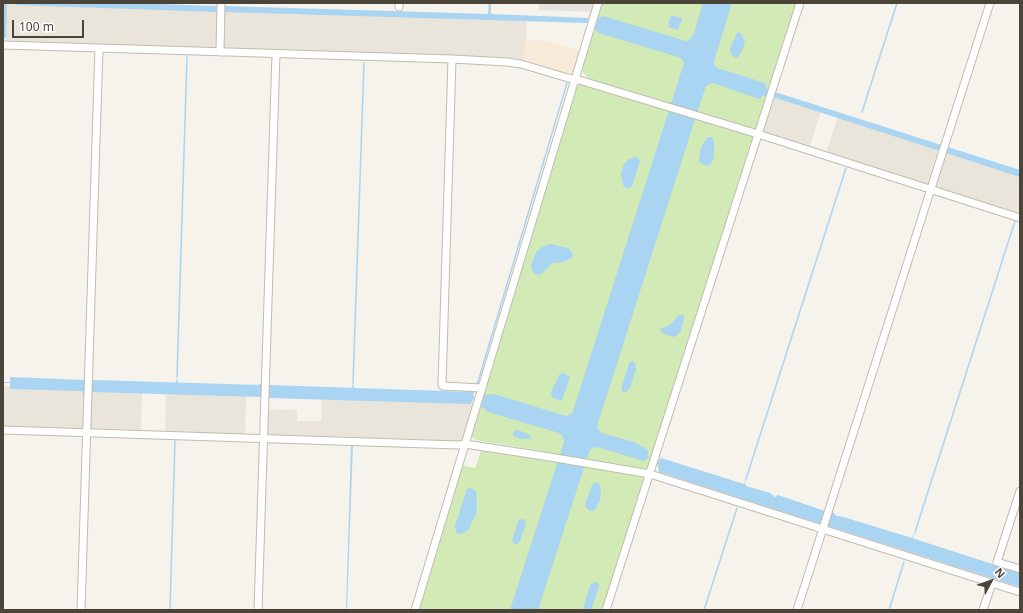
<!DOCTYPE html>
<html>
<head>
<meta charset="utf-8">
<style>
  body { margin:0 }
  #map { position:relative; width:1023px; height:613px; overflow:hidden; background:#f6f3ec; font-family:"Noto Sans",sans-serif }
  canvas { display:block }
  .frame { position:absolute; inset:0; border:4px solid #4b4439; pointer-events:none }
  .north { position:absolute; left:971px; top:561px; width:40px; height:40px; -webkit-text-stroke:3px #fff; paint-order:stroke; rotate:49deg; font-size:11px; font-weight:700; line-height:16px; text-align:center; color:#4b4439 }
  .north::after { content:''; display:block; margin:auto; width:14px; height:18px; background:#4b4439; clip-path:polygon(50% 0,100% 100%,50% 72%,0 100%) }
  .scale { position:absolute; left:12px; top:20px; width:72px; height:18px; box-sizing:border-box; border:2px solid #4b4439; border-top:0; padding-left:5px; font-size:12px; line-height:14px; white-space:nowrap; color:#4b4439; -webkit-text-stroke:3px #fff; paint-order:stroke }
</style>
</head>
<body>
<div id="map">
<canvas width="1023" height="613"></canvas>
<div class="frame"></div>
<div class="north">N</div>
<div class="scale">100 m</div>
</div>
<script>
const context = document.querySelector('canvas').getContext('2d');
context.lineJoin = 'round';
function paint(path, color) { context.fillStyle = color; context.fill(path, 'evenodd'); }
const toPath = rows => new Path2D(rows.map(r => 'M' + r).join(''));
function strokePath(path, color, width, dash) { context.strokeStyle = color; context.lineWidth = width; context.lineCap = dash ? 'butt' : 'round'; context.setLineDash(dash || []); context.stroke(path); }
const residential = toPath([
  [6,3,527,19,526,44,522,59,513,58,5,42],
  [772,95,821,111,809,148,760,132],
  [838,116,1020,174,1020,215,826,153],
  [3,386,142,390,141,430,3,426],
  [166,391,246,394,245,434,165,431],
  [322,396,474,401,462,441,262,434,263,409,297,410,297,421,321,421]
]);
const commercial = toPath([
  [526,40,549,41,580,51,572,75,522,59]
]);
const industrial = toPath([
  [539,3,594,3,592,12,539,10]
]);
const green = toPath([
  [600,3,798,3,758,127,753,129,751,135,754,141,650,467,645,469,593,461,591,466,644,475,646,478,604,610,417,610,461,465,475,468,481,451,551,461,553,453,476,440,472,437,472,432,576,86,582,84,661,108,663,102,590,79,587,77,581,69]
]);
const water = toPath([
  [3,3,133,3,217,6,218,7,225,7,225,6,488,14,489,3,491,3,491,14,588,18,591,11,587,23,225,12,225,10,217,10,217,12,16,5,16,3,11,3,10,4,7,4,6,38,3,38],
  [703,3,732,3,715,58,714,64,717,68,765,83,767,89,775,92,1020,170,1020,177,773,97,764,95,759,99,713,83,710,84,706,86,698,110,597,426,598,429,602,433,634,442,648,450,648,457,658,461,661,458,744,484,747,477,745,484,746,486,770,493,775,497,778,495,825,511,824,516,830,518,832,512,834,513,836,516,840,516,912,538,916,530,913,538,915,539,1020,573,1020,587,828,526,829,521,823,519,821,524,659,472,657,462,648,458,644,461,597,447,591,449,589,452,538,610,510,610,564,442,562,435,559,433,488,412,481,406,484,395,494,394,566,416,571,414,573,411,684,63,681,58,599,33,595,29,598,18,603,16,686,41,689,40,693,36],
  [671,15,682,18,678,30,668,27],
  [740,32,745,42,742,51,737,58,734,57,731,54,730,48,737,33],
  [708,137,712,137,714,141,714,157,711,164,708,166,702,164,699,161,701,147],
  [637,157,639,159,640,162,632,186,630,188,626,188,623,185,621,174,624,164,629,159],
  [550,244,568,248,573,254,572,258,564,262,552,263,543,273,538,275,535,274,532,271,531,266,536,252,542,247],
  [679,315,683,315,684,318,681,331,676,336,673,337,664,334,660,330,662,328,670,325],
  [632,361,635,363,636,369,630,388,626,392,623,392,621,390,629,363],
  [563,373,570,377,562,400,560,401,552,397,551,392,559,375],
  [3,377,4,377,4,382,10,382,10,377,84,380,84,384,92,384,93,380,259,385,259,384,262,384,261,390,269,390,269,385,473,392,474,393,473,396,475,397,470,404,269,398,269,393,262,393,261,397,92,392,92,387,85,387,84,393,82,393,82,391,10,389,10,383,4,383,3,387],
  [518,430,530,435,531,437,529,439,521,439,515,437,513,434,514,431],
  [351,444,353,444,347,610,346,610],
  [595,482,599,484,601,488,600,501,595,510,591,511,587,509,585,505,592,485],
  [470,488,476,491,477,505,476,514,468,530,462,534,458,534,456,532,455,526,467,489],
  [521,519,525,520,526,523,520,541,518,544,515,544,512,541,518,521],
  [595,582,598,583,599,587,591,610,584,610,583,609,590,585]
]);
const stream = toPath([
  [862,112,897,3],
  [177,377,187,57],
  [177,383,177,380],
  [353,383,364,63],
  [477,385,567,83],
  [353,388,353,385],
  [746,479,846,168],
  [915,532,1015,221],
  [1001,561,1004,553],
  [170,610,175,440],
  [704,610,737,508],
  [889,610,904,562]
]);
const minor = toPath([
  [399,7,399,3],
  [3,45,452,59,507,62,521,64,568,78,579,80,758,134,1020,218],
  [220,52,221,3],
  [452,59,442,385,443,386,482,388],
  [3,430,458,445,465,444,550,457,650,474,1020,592],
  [1020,491,997,562,1020,569],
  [81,610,99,48],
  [258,610,276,54],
  [415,610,598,3],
  [606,610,800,3],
  [797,610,990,3],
  [983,610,992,583]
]);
paint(residential, '#eae5da');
paint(commercial, '#f7ead8');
paint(industrial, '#e6e2dd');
paint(green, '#d2eab5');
paint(water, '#a9d4f2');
strokePath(stream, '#a9d4f2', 1.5);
strokePath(minor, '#c2bbae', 9);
strokePath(minor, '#fff', 7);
</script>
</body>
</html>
